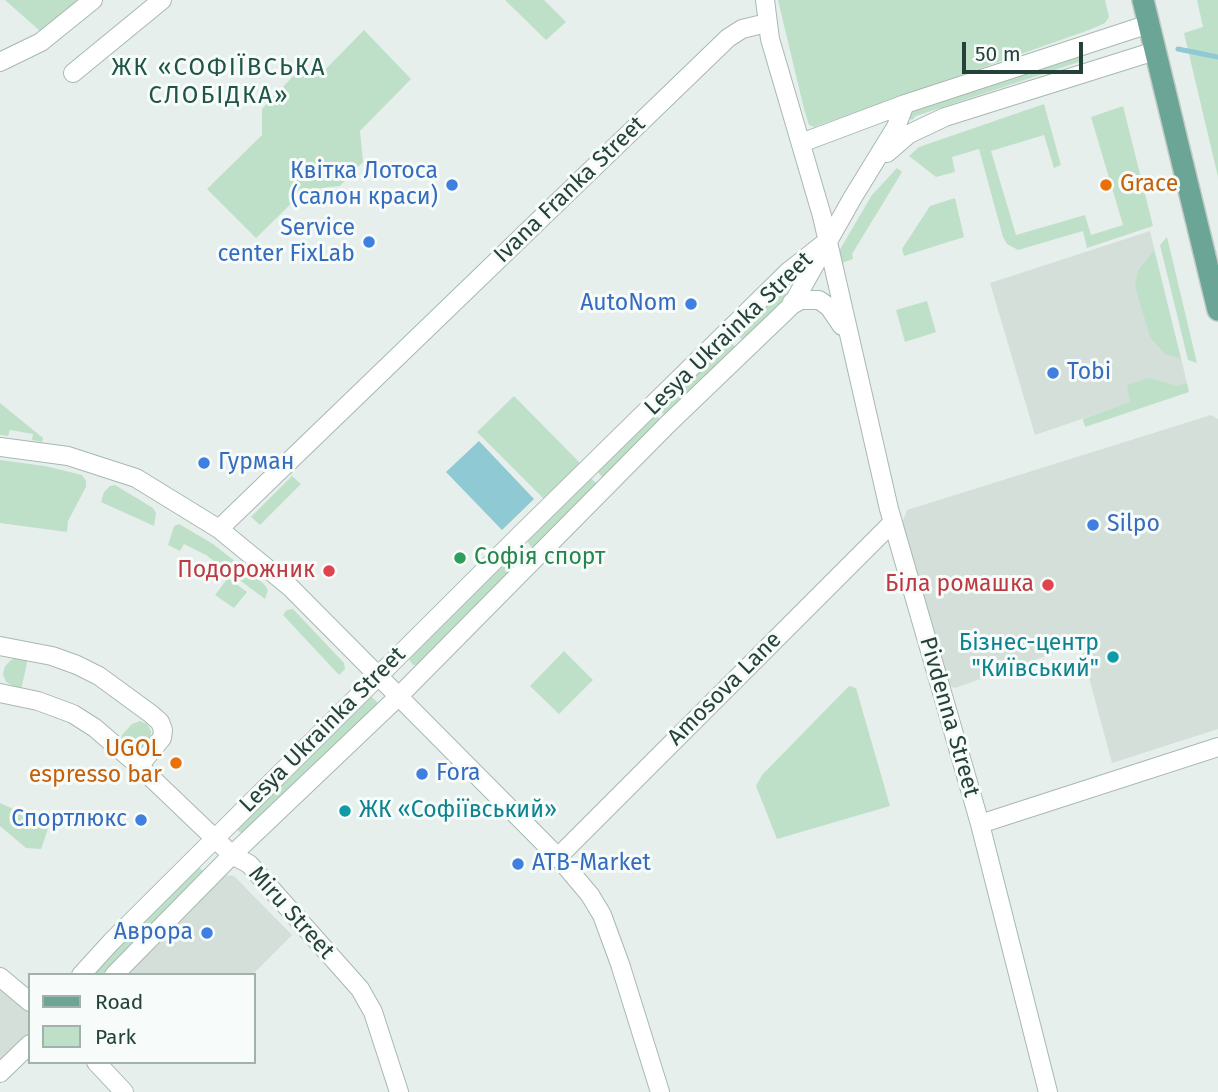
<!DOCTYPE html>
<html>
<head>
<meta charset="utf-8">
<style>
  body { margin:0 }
  #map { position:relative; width:1218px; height:1092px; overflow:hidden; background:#e6efeb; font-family:"Fira Sans",sans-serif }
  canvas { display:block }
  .legend { position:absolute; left:28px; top:973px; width:228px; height:91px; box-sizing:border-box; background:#f7fbf9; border:2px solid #a3b1ad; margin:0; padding:9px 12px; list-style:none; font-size:21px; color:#24423a }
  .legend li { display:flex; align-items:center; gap:14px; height:35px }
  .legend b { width:35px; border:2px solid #a3b1ad }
  .scale { position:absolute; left:962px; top:42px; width:121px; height:32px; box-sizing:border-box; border:4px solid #24423a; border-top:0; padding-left:9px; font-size:21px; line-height:24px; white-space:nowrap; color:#24423a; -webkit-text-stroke:5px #f7fbf9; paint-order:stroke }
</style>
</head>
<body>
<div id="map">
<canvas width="1218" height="1092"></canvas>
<ul class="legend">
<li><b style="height:9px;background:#6aa596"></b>Road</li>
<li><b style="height:19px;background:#bfe0c8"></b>Park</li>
</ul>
<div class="scale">50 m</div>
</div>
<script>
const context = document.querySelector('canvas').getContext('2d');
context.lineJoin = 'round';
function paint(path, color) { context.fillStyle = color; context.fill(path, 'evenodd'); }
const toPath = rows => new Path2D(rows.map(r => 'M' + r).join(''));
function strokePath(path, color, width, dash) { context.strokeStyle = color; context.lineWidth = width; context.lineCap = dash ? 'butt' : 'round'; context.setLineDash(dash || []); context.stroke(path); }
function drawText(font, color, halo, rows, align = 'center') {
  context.font = font + ' "Fira Sans",sans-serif'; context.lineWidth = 6; context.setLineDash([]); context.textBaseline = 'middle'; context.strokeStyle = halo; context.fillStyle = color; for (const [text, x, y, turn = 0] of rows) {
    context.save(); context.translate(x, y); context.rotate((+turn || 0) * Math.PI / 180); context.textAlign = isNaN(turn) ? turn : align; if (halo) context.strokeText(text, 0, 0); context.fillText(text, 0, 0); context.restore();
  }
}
const built = toPath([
  [1150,231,1187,383,1035,435,990,283],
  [1211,415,1218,419,1218,729,1112,763,1080,644,955,688,948,685,902,523,907,510],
  [226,875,234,876,292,935,252,975,127,975,124,972],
  [0,985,30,1010,30,1033,0,1062]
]);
const green = toPath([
  [5,0,78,0,40,31],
  [505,0,544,0,566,22,546,40],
  [778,0,1105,0,1109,17,1105,23,1089,30,814,127,809,125,804,109],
  [1197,0,1218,0,1218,177,1184,33,1203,27],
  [364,30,411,79,360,131,363,162,340,186,305,190,256,238,207,189,262,135,262,109,297,72,318,77],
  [1080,53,1082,61,916,116,912,120,907,118,908,113,915,109],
  [1044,104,1061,165,1054,168,1044,135,991,151,1016,235,1085,215,1091,235,1123,225,1091,117,1123,106,1153,226,1087,248,1083,231,1018,250,1007,244,1003,237,979,149,952,157,955,172,936,177,909,156,919,147],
  [897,168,902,172,852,254,853,259,842,263,839,251,872,195],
  [955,198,964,237,904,256,902,249,930,206],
  [1167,237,1197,363,1188,360,1160,245],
  [1154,250,1181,359,1165,354,1150,337,1135,286,1138,271],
  [784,292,787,297,786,303,745,342,736,334,777,294],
  [927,301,936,332,905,342,896,310],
  [729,341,738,349,668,418,659,410],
  [1149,378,1177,386,1187,383,1189,392,1085,427,1083,419,1130,402,1127,385],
  [514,396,581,464,545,500,477,432],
  [0,403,43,438,42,442,32,440,33,434,10,430,8,436,0,435],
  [655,414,663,422,604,479,597,471],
  [0,460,45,466,82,475,86,481,86,487,68,521,67,532,0,523],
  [292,476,301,484,260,525,251,517],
  [590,477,598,485,535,546,531,547,526,539],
  [115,485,153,508,156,513,154,526,101,502,104,492,110,486],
  [179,524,213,544,264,584,268,590,265,599,206,555,184,544,180,551,168,545,174,526],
  [513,552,521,560,417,665,413,665,408,658],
  [228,578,247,592,234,608,215,595],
  [293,609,344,663,345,669,339,675,283,615,287,610],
  [564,651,593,680,559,714,530,686],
  [19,657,28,658,21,690,6,682,3,674,5,666,11,660],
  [849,686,856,688,890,806,777,839,756,786,762,775],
  [370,695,378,703,243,834,237,830,237,825],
  [140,721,147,724,151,731,151,739,141,750,133,752,122,743,122,735,132,724],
  [0,803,40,821,50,823,41,849,26,848,0,826],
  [196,865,203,871,102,975,92,975]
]);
const water = toPath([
  [479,441,534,499,502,530,446,472]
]);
const stream = toPath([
  [1178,49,1218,57]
]);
const minor = toPath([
  [765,0,770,39,822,216,889,509,980,824,1048,1092],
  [0,62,41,42,93,0],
  [73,73,162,0],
  [801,143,905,104,1149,24],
  [887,153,909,134,945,117,1155,51],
  [792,302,792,305,801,300,819,300,829,307,842,326],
  [0,447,68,456,136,478,219,529,290,587,558,857,590,895,602,915,620,964,660,1092],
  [219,529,728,38,742,29,767,23],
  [0,646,52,656,77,665,99,676,151,714,160,722,163,730,162,738,139,766],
  [0,693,38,701,73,714,95,728,139,766,232,855,249,864,360,989,373,1012,399,1092],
  [980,824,1218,747],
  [558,857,893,522],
  [81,975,112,941,519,536,789,271,822,245],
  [114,975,232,855,398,697,669,423,792,305,853,197,896,127,905,104],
  [0,977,30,1002],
  [96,1062,124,1092],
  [0,1073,30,1044]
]);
const major = toPath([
  [1143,0,1218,310]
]);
const markers = [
  [452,185,7,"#3f7fe0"],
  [1106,185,7,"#e8710a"],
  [369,242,7,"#3f7fe0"],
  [691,304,7,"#3f7fe0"],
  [1053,373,7,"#3f7fe0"],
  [204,463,7,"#3f7fe0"],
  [1093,525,7,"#3f7fe0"],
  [460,558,7,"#2e9e5b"],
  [329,571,7,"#e0444e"],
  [1048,585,7,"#e0444e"],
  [1113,657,7,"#0f9aa8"],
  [176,763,7,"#e8710a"],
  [422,774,7,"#3f7fe0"],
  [345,811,7,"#0f9aa8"],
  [141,820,7,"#3f7fe0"],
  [518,864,7,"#3f7fe0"],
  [207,933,7,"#3f7fe0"]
];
const shopNames = [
  ["Квітка Лотоса",438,172],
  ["(салон краси)",438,198],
  ["Service",355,229],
  ["center FixLab",355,255],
  ["AutoNom",677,304],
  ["Tobi",1067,373,"left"],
  ["Гурман",218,463,"left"],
  ["Silpo",1107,525,"left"],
  ["Fora",436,774,"left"],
  ["Спортлюкс",127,820],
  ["ATB-Market",532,864,"left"],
  ["Аврора",193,933]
];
const foodNames = [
  ["Grace",1120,185],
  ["UGOL",162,750,"right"],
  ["espresso bar",162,776,"right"]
];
const streetNames = [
  ["Ivana Franka Street",570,190,-44],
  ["Lesya Ukrainka Street",729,334,-44],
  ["Amosova Lane",725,689,-45],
  ["Pivdenna Street",949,717,74],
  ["Lesya Ukrainka Street",323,730,-45],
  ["Miru Street",291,913,48]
];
const leisureNames = [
  ["Софія спорт",474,558]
];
const healthNames = [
  ["Подорожник",315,571],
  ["Біла ромашка",1034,585]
];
const cultureNames = [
  ["Бізнес-центр",1099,644],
  ["\"Київський\"",1099,670],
  ["ЖК «Софіївський»",359,811,"left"]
];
const neighbourhoodNames = [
  ["ЖК «СОФІЇВСЬКА",219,68],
  ["СЛОБІДКА»",219,96]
];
paint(built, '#d4dfda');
paint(green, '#bfe0c8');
paint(water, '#8ec9d4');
strokePath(stream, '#8ec9d4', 5);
strokePath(minor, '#a8b8b2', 20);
strokePath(major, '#c2cac8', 24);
strokePath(minor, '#fff', 18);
strokePath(major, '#6aa596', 21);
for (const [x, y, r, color] of markers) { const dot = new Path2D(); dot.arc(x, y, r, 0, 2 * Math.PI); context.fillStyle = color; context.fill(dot); strokePath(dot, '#f7fbf9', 2.5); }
drawText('23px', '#366cbe', '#f7fbf9', shopNames, 'right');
drawText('23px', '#c56008', '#f7fbf9', foodNames, 'left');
drawText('23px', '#24423a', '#f7fbf9', streetNames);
drawText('23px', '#27864d', '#f7fbf9', leisureNames, 'left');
drawText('23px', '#be3a42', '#f7fbf9', healthNames, 'right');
drawText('23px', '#0d838f', '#f7fbf9', cultureNames, 'right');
context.letterSpacing = '2px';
drawText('24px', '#1f5548', '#f7fbf9', neighbourhoodNames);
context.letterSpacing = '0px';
</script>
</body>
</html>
